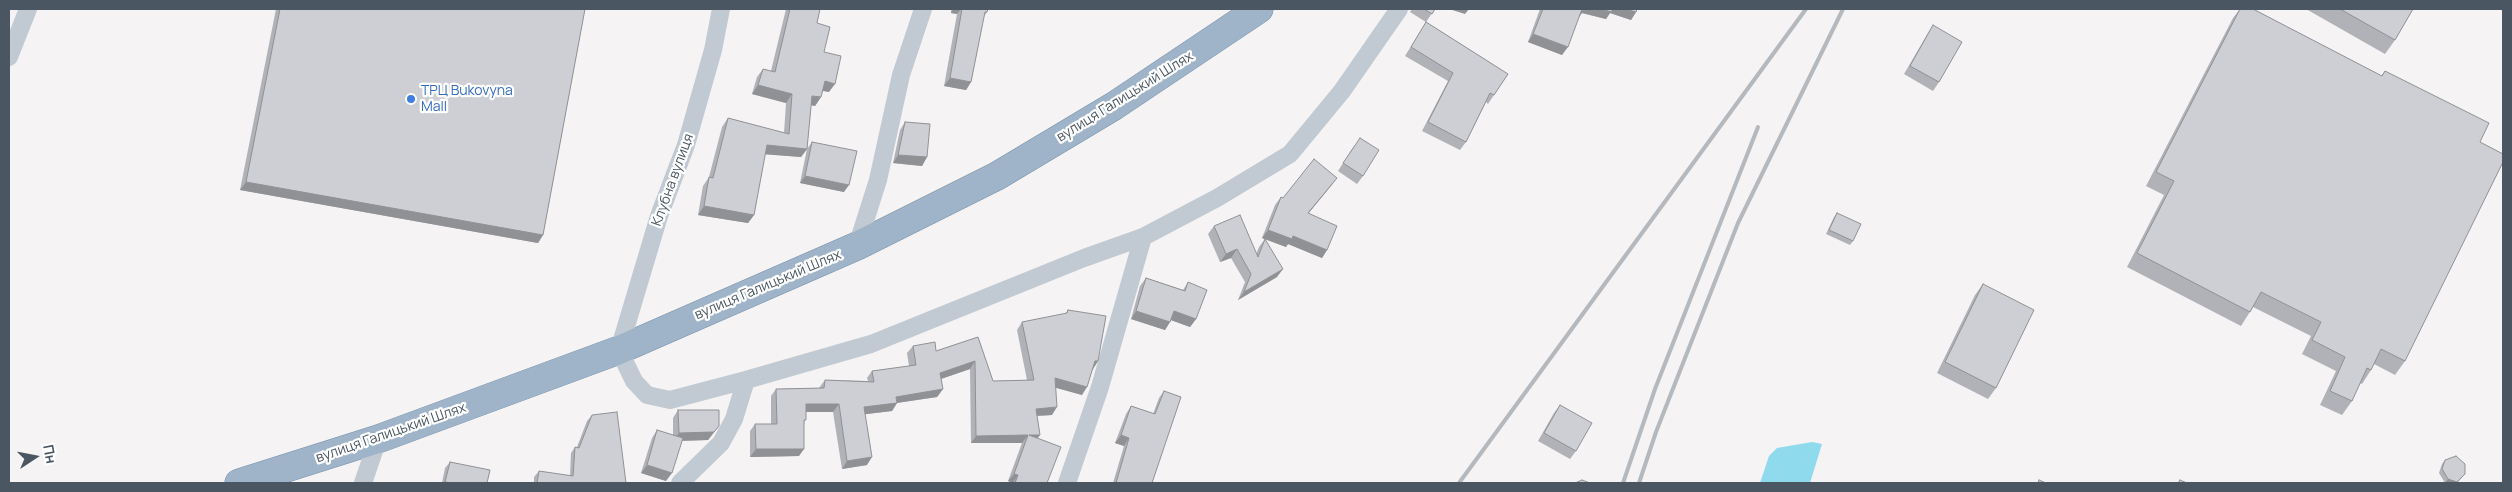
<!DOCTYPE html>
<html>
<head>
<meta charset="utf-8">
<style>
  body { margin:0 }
  #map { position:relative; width:2512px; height:492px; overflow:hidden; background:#f5f3f3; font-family:Manrope,sans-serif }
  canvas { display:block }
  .frame { position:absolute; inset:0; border:10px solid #4a5661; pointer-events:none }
  .north { position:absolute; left:10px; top:432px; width:50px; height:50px; -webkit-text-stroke:4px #fff; paint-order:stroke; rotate:79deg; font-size:14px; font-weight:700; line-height:20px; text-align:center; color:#4a5661 }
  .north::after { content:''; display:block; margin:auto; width:18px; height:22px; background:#4a5661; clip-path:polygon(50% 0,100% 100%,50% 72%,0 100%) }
</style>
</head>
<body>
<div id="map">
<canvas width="2512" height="492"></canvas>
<div class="frame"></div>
<div class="north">Пн</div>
</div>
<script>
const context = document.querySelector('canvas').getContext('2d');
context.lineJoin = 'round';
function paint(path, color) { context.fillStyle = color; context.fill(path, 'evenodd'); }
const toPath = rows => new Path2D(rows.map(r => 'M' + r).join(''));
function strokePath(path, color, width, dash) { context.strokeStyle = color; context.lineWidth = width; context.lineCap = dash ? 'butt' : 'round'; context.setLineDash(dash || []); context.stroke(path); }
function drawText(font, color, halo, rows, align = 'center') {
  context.font = font + ' Manrope,sans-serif'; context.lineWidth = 4.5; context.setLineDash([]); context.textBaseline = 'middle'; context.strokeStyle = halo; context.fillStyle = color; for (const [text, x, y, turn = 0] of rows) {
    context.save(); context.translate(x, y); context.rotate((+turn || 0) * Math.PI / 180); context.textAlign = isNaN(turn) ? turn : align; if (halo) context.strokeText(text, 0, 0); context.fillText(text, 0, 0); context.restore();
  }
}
const water = toPath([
  [1812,442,1822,444,1810,483,1760,483,1769,456,1777,448]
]);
const minor = toPath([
  [721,9,713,50,686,145,659,216,619,350,634,381,647,395,670,400,746,380,871,344,1084,258,1143,237,1217,198,1290,154,1342,91,1399,9],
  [9,57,28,9],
  [857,246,878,180,901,75,923,9],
  [363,483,378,439],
  [680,483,721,443,734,419,746,380],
  [1067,483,1100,387,1143,237]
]);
const trunk = toPath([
  [239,483,378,439,619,350,857,246,997,176,1114,106,1259,9]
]);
const rail = toPath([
  [1459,483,1806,9],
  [1623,483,1655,389,1758,127],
  [1639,483,1656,432,1738,223,1843,9]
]);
const wall = toPath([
  [276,9,585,9,543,235,538,243,240,190],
  [786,9,820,9,817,23,824,52,829,92,823,91,821,97,815,106,811,105,807,149,801,157,765,154,754,215,748,223,698,215,703,186,709,177,722,127,728,118,784,133,786,103,752,94,757,77,763,69,771,71],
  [951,9,988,9,987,12,983,18,971,82,966,90,944,86,957,14,951,13],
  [1412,9,1435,9,1426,22,1410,12],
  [1540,9,1637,9,1636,12,1631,20,1610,13,1606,19,1582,13,1579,17,1562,55,1528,42],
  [2240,9,2253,9,2381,76,2385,71,2480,142,2405,361,2395,375,2374,364,2371,370,2362,384,2360,383,2352,401,2342,415,2320,405,2336,371,2302,354,2311,336,2253,307,2241,326,2127,267,2164,195,2146,186,2233,18],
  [2306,9,2413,9,2395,40,2385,54],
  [1426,22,1508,74,1488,104,1486,102,1466,142,1460,150,1422,131,1448,81,1405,56],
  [1933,25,1939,82,1933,91,1904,74,1928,33],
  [905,122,927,157,922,166,893,163,900,130],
  [812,142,844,192,800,183,807,149],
  [1354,146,1363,176,1357,184,1338,171],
  [1337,178,1308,214,1327,250,1322,258,1288,244,1286,247,1262,238,1275,205,1281,197,1283,198],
  [1837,213,1853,241,1850,245,1826,234,1834,217],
  [1214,226,1256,254,1259,247,1265,239,1277,277,1238,300,1245,282,1231,258,1220,262,1208,234],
  [1146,278,1183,290,1188,282,1196,319,1190,327,1171,320,1165,330,1131,319,1140,286],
  [1983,284,1996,388,1988,399,1937,373,1975,295],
  [1068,310,1098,361,1093,369,1082,395,1055,387,1052,415,1037,416,1037,438,1047,483,1013,483,1008,481,1022,443,971,443,970,369,941,379,943,389,937,397,897,403,892,411,865,414,867,465,842,469,833,412,806,412,799,456,750,457,750,431,755,424,771,424,771,396,776,389,819,388,825,380,868,381,867,378,872,371,909,366,907,353,913,346,936,351,978,337,993,381,1027,380,1017,330,1022,322,1065,314],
  [1164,391,1152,483,1113,483,1124,446,1115,443,1126,414,1131,406,1153,414,1159,398],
  [1560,405,1576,451,1570,459,1538,441,1554,413],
  [678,410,719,426,708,440,682,441,666,481,641,473,652,438,657,430,673,435,673,418],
  [592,415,626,483,534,483,534,477,539,471,570,476,571,453,575,447,577,447,587,421],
  [2445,460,2462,478,2445,483,2439,473,2442,464],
  [450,462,487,483,442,483,445,468]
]);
const shadedWall = toPath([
  [953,9,961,9,957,14,951,13],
  [1449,9,1469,9,1465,14],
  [1582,9,1625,9,1636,12,1631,20,1610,13,1606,19,1582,13,1579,17],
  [1533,34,1568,47,1562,55,1528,42],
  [950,78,971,82,966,90,944,86],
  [825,81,835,84,829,92,819,90],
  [758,85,792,94,786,103,752,94],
  [812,96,821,97,815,106,806,104],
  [767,145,807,149,801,157,761,154],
  [898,155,927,157,922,166,893,163],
  [805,176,849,185,844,192,800,183],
  [1337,178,1331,186,1302,221,1308,213],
  [246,182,543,235,538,243,240,190],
  [704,206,754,215,748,223,698,215],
  [1268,230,1293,236,1327,250,1322,258,1288,244,1286,247,1262,238],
  [1237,249,1231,258,1220,262,1226,254],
  [1283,269,1277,277,1238,300,1244,292],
  [1136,311,1170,322,1165,330,1131,319],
  [1174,311,1196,319,1190,327,1168,319],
  [975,361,970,369,935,381,940,373],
  [1095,361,1098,361,1093,369],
  [1055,378,1087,387,1082,395,1049,386],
  [943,389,937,397,896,403,897,403,892,411,859,415,864,407,896,397],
  [806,404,839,404,833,412,801,412],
  [1057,407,1052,415,1031,416,1036,409],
  [719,426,708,440,673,441,679,433],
  [1028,435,1022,443,971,443,976,436],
  [1029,435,1040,435,1034,443],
  [1121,435,1129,438,1124,446,1115,443],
  [756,449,804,449,799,456,750,457],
  [872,457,867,465,842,469,847,461],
  [647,465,672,473,666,481,641,473],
  [1014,474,1018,475,1013,483,1008,481],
  [2465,474,2457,483,2445,483,2448,479]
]);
const building = toPath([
  [280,9,585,9,543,235,246,182,280,9],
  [790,9,820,9,817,23,830,27,824,52,841,56,835,84,825,81,821,97,812,96,807,149,767,145,754,215,704,206,709,177,713,178,728,118,789,134,792,94,758,85,763,69,775,72,790,9],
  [962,9,988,9,987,12,985,12,971,82,950,78,962,9],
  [1424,9,1435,9,1432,14,1424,9],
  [1543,9,1582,9,1568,47,1533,34,1543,9],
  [1600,9,1612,9,1612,12,1600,9],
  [1625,9,1637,9,1636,12,1625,9],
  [2240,9,2253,9,2382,76,2385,71,2489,123,2480,142,2503,154,2503,162,2405,361,2381,349,2371,370,2367,368,2352,401,2330,391,2345,357,2312,340,2321,322,2261,292,2250,312,2137,253,2174,181,2156,172,2240,9],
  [2340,9,2413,9,2395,40,2340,9],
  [1426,22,1508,74,1494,95,1490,93,1466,142,1428,122,1453,73,1411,47,1426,22],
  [1933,25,1962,42,1939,82,1910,66,1933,25],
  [905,122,930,124,927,157,898,155,905,122],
  [1360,138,1379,150,1363,176,1343,163,1360,138],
  [812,142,857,151,849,185,805,176,812,142],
  [1314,159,1337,178,1308,213,1337,226,1327,250,1293,236,1292,239,1268,230,1281,197,1283,198,1314,159],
  [1837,213,1861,224,1853,241,1829,230,1837,213],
  [1240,215,1258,257,1265,239,1283,269,1244,292,1251,274,1237,249,1226,254,1214,226,1240,215],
  [1146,278,1185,291,1188,282,1207,290,1196,319,1174,311,1170,322,1136,311,1146,278],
  [1983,284,2034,310,1996,388,1945,362,1983,284],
  [1068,310,1106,316,1098,361,1095,361,1087,387,1055,378,1057,407,1036,409,1040,435,1029,435,1061,447,1047,483,1015,483,1018,475,1014,474,1028,435,976,436,975,361,940,373,943,389,896,397,897,403,864,407,872,457,847,461,839,404,806,404,806,420,804,420,804,449,756,449,755,424,777,424,776,389,824,388,825,380,874,382,872,371,916,365,913,346,935,342,936,351,978,337,993,381,1034,380,1022,322,1067,313,1068,310],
  [1164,391,1181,397,1152,483,1116,483,1129,438,1121,435,1131,406,1155,414,1164,391],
  [1560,405,1592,423,1576,451,1544,433,1560,405],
  [678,410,719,410,719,426,714,432,679,433,678,410],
  [617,412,626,483,537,483,539,471,573,476,575,447,579,448,592,415,617,412],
  [657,430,683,438,672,473,647,465,657,430],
  [2456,456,2465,464,2465,474,2457,482,2448,479,2442,469,2445,460,2456,456],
  [450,462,490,470,487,483,452,483,445,482,450,462],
  [1582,480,1590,483,1575,483,1582,480],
  [2039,480,2046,483,2038,483,2039,480],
  [2180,480,2187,483,2178,483,2180,480]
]);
const markers = [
  [411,99,5,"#3f7fe0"]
];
const shopNames = [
  ["ТРЦ Bukovyna",421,91],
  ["Mall",421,107]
];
const streetNames = [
  ["вулиця Галицький Шлях",1125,97,-32],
  ["Клубна вулиця",673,180,-70],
  ["вулиця Галицький Шлях",768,285,-23],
  ["вулиця Галицький Шлях",391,433,-19]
];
paint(water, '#90daee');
strokePath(trunk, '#7690ad', 29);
strokePath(minor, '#c1cad2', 18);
strokePath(trunk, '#9fb4c9', 28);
strokePath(rail, '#b5b8bd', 4);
paint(wall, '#b0b2b7');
paint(shadedWall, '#909195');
paint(building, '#cdcfd5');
strokePath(building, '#909195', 1);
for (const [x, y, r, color] of markers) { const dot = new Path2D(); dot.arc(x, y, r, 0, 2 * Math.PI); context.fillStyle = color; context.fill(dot); strokePath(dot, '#fff', 2); }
drawText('14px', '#366cbe', '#fff', shopNames, 'left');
drawText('14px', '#4a5661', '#fff', streetNames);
</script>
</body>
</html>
